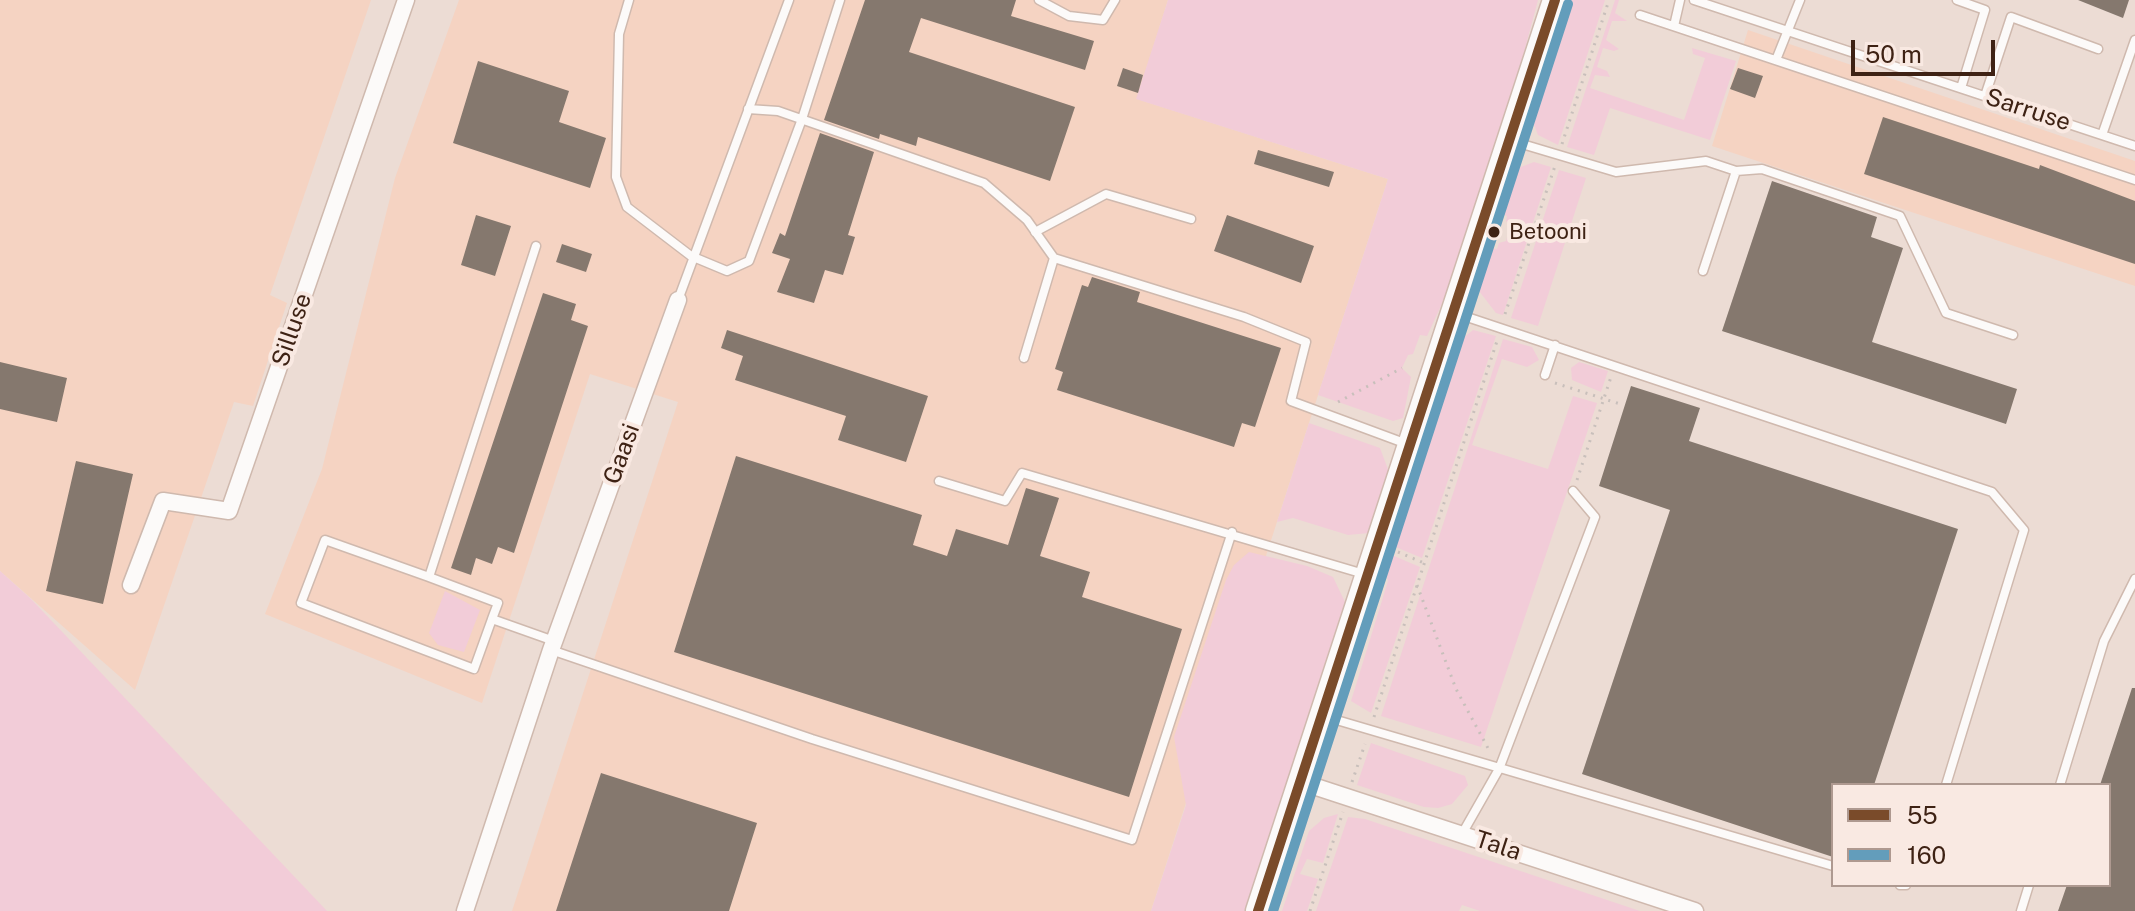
<!DOCTYPE html>
<html>
<head>
<meta charset="utf-8">
<style>
  body { margin:0 }
  #map { position:relative; width:2135px; height:911px; overflow:hidden; background:#ecdcd4; font-family:"Public Sans",sans-serif }
  canvas { display:block }
  .legend { position:absolute; left:1831px; top:783px; width:280px; height:104px; box-sizing:border-box; background:#f9e9e2; border:2px solid #ae9990; margin:0; padding:10px 14px; list-style:none; font-size:24px; color:#3e2214 }
  .legend li { display:flex; align-items:center; gap:16px; height:40px }
  .legend b { width:40px; border:2px solid #ae9990 }
  .scale { position:absolute; left:1851px; top:40px; width:144px; height:36px; box-sizing:border-box; border:4px solid #3e2214; border-top:0; padding-left:10px; font-size:24px; line-height:28px; white-space:nowrap; color:#3e2214; -webkit-text-stroke:6px #f9e9e2; paint-order:stroke }
</style>
</head>
<body>
<div id="map">
<canvas width="2135" height="911"></canvas>
<ul class="legend">
<li><b style="height:10px;background:#7a4b2a"></b>55</li>
<li><b style="height:10px;background:#639dbb"></b>160</li>
</ul>
<div class="scale">50 m</div>
</div>
<script>
const context = document.querySelector('canvas').getContext('2d');
context.lineJoin = 'round';
function paint(path, color) { context.fillStyle = color; context.fill(path, 'evenodd'); }
const toPath = rows => new Path2D(rows.map(r => 'M' + r).join(''));
function strokePath(path, color, width, dash) { context.strokeStyle = color; context.lineWidth = width; context.lineCap = dash ? 'butt' : 'round'; context.setLineDash(dash || []); context.stroke(path); }
function drawText(font, color, halo, rows, align = 'center') {
  context.font = font + ' "Public Sans",sans-serif'; context.lineWidth = 8; context.setLineDash([]); context.textBaseline = 'middle'; context.strokeStyle = halo; context.fillStyle = color; for (const [text, x, y, turn = 0] of rows) {
    context.save(); context.translate(x, y); context.rotate((+turn || 0) * Math.PI / 180); context.textAlign = isNaN(turn) ? turn : align; if (halo) context.strokeText(text, 0, 0); context.fillText(text, 0, 0); context.restore();
  }
}
const built = toPath([
  [0,0,371,0,270,295,287,303,253,406,234,402,135,690,0,571],
  [459,0,1168,0,1137,99,1388,179,1151,911,512,911,678,402,590,374,482,703,265,614,322,469,395,178],
  [1748,30,2135,161,2135,286,1712,146]
]);
const green = toPath([
  [1168,0,1538,0,1511,101,1445,297,1427,336,1420,335,1413,354,1408,355,1402,368,1411,377,1403,418,1393,421,1318,395,1388,179,1136,99],
  [1571,0,1605,0,1558,145,1538,135,1531,117],
  [1615,0,1619,0,1615,13,1627,21,1612,21,1606,40,1619,49,1614,51,1603,48,1597,67,1607,71,1610,77,1595,75,1590,88,1684,120,1705,58,1693,54,1692,48,1736,61,1710,140,1610,108,1594,155,1567,147],
  [1534,162,1551,167,1503,315,1496,313,1479,291,1480,271,1491,248,1497,249,1499,243,1506,241,1510,227,1506,221,1507,216,1502,214,1513,170],
  [1559,170,1586,178,1538,326,1511,318],
  [1473,330,1496,336,1422,558,1391,545,1456,344],
  [1503,339,1532,347,1539,360,1527,367,1502,359,1472,445,1548,469,1573,396,1597,403,1481,747,1381,716],
  [1579,362,1608,371,1601,392,1572,380,1571,368],
  [1309,423,1380,448,1389,472,1369,533,1348,535,1293,518,1277,522],
  [1249,552,1307,566,1333,577,1345,602,1246,911,1151,911,1186,805,1174,737,1226,580,1234,565],
  [1387,553,1420,567,1371,713,1351,701,1388,581,1383,564],
  [0,571,31,599,327,911,0,911],
  [445,591,480,610,464,652,438,645,429,633],
  [1371,743,1465,776,1468,785,1452,804,1438,808,1424,807,1357,785],
  [1338,814,1323,863,1307,859,1300,874,1318,879,1307,911,1282,911,1309,831,1324,818],
  [1348,817,1365,819,1640,911,1480,911,1462,905,1459,911,1316,911]
]);
const building = toPath([
  [865,0,1016,0,1011,16,1094,41,1085,70,921,18,909,52,1075,107,1050,181,918,137,916,146,880,134,879,139,824,120],
  [2078,0,2129,0,2123,18],
  [478,61,569,91,559,122,606,138,590,188,453,143],
  [1123,68,1143,75,1138,93,1117,86],
  [1738,68,1763,76,1755,98,1730,89],
  [1883,117,2039,169,2040,165,2135,201,2135,264,1864,174],
  [820,133,874,152,848,235,855,237,843,275,825,270,814,303,777,292,790,259,772,253,780,233,785,236],
  [1258,150,1334,172,1329,187,1254,164],
  [1772,181,1877,217,1871,237,1903,248,1872,342,2017,389,2006,424,1722,331],
  [476,215,511,226,495,276,461,265],
  [1227,215,1314,246,1301,283,1214,251],
  [562,244,592,254,586,272,556,262],
  [1092,277,1140,292,1137,302,1281,348,1255,427,1242,423,1234,447,1057,390,1063,372,1055,369,1082,285,1088,287],
  [543,293,576,304,571,320,588,326,514,553,498,547,492,564,476,558,471,575,451,568],
  [727,330,928,396,906,462,838,440,846,416,735,380,743,356,721,348],
  [0,362,67,378,57,422,0,409],
  [1631,386,1700,408,1689,441,1958,529,1874,785,1833,785,1833,857,1582,774,1670,510,1599,486],
  [736,456,922,515,913,545,947,556,956,529,1008,545,1026,488,1059,498,1040,556,1090,572,1082,597,1182,629,1129,797,674,652],
  [76,461,133,474,103,604,46,591],
  [2132,688,2135,688,2135,911,2058,911,2067,885,2109,885,2109,785,2100,785],
  [601,773,757,823,729,911,556,911]
]);
const path = toPath([
  [1562,144,1609,0],
  [1505,314,1555,166],
  [1555,383,1620,404],
  [1338,402,1402,368],
  [1577,480,1611,377],
  [1398,552,1424,563],
  [1417,585,1456,689,1489,750],
  [1374,717,1497,341],
  [1352,782,1365,744],
  [1310,911,1343,812]
]);
const lane = toPath([
  [629,0,619,34,616,177,627,207,691,256,727,271,749,261,802,119,840,0],
  [1039,0,1069,16,1103,20,1115,0],
  [1694,0,2135,146],
  [1957,0,1985,10,1961,88],
  [1640,15,2135,180],
  [1674,26,1680,0],
  [1776,60,1800,0],
  [1985,96,2011,17,2098,49],
  [748,109,778,111,984,183,1027,220,1054,258],
  [2102,135,2135,40],
  [1512,141,1616,172,1706,161,1736,171,1703,271],
  [1736,171,1762,169,1900,216,1946,313,2013,335],
  [1035,232,1106,194,1191,219],
  [536,246,429,577,498,603,492,619,554,641],
  [678,300,789,0],
  [1455,313,1992,492,2024,530,1946,785],
  [1024,358,1054,258,1244,317,1306,342,1291,401,1407,444],
  [1545,375,1555,345],
  [939,481,1005,501,1022,473,1364,574],
  [429,577,325,540,301,603,474,669,492,619],
  [551,650,812,739,1132,840,1232,532],
  [1323,716,1833,866],
  [2060,785,2104,641,2135,579],
  [1462,834,1499,769,1595,517,1573,491],
  [1900,885,1906,885],
  [2021,911,2029,885]
]);
const street = toPath([
  [131,585,163,501,229,511,406,0],
  [1301,782,1695,911],
  [465,911,551,650,678,300]
]);
const secondary = toPath([
  [1258,911,1555,0]
]);
const bus1 = toPath([
  [1258,911,1555,0]
]);
const bus2 = toPath([
  [1273,911,1568,4]
]);
const markers = [
  [1494,232,7,"#3e2214"]
];
const busNames = [
  ["Betooni",1509,232]
];
const streetNames = [
  ["Sarruse",2028,110,18],
  ["Silluse",292,330,-71],
  ["Gaasi",622,454,-70],
  ["Tala",1498,846,18]
];
paint(built, '#f5d3c2');
paint(green, '#f2ccd8');
paint(building, '#85786e');
strokePath(lane, '#cfb9ae', 11);
strokePath(street, '#cfb9ae', 19);
strokePath(secondary, '#cfb9ae', 27);
strokePath(path, '#c8bfbb', 3, [2, 6]);
strokePath(lane, '#fcfaf9', 8);
strokePath(street, '#fcfaf9', 16);
strokePath(secondary, '#fcfaf9', 24);
strokePath(bus1, '#7a4b2a', 10);
strokePath(bus2, '#639dbb', 10);
for (const [x, y, r, color] of markers) { const dot = new Path2D(); dot.arc(x, y, r, 0, 2 * Math.PI); context.fillStyle = color; context.fill(dot); strokePath(dot, '#f9e9e2', 3); }
drawText('22px', '#3e2214', '#f9e9e2', busNames, 'left');
drawText('24px', '#3e2214', '#f9e9e2', streetNames);
</script>
</body>
</html>
